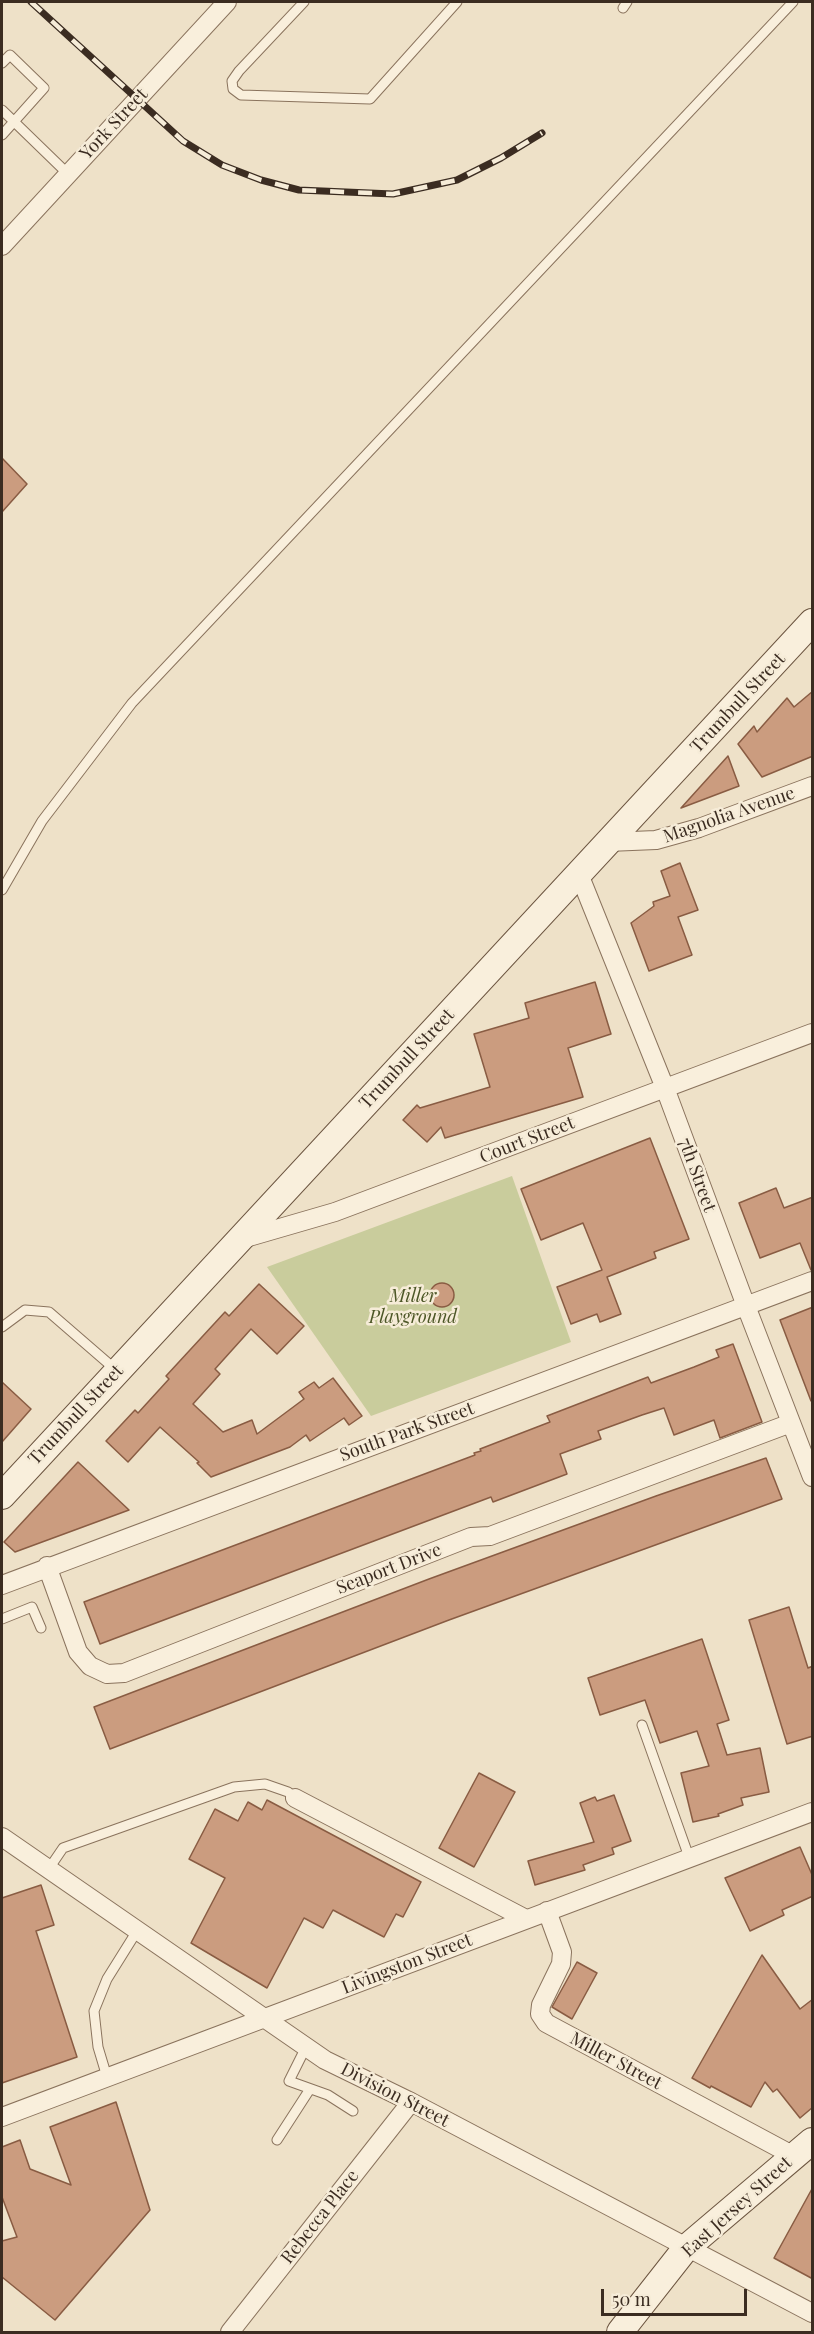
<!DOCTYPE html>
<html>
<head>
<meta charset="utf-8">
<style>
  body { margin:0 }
  #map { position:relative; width:814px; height:2334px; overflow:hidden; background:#eee1c8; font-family:"Playfair Display",serif }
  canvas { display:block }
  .frame { position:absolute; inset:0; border:3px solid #3b2c21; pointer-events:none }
  .scale { position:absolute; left:601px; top:2289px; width:146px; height:27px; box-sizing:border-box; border:3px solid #3b2c21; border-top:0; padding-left:8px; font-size:18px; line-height:21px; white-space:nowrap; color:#3b2c21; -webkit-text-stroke:4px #f6ecd8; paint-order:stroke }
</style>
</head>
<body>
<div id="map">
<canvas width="814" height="2334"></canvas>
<div class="frame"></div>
<div class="scale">50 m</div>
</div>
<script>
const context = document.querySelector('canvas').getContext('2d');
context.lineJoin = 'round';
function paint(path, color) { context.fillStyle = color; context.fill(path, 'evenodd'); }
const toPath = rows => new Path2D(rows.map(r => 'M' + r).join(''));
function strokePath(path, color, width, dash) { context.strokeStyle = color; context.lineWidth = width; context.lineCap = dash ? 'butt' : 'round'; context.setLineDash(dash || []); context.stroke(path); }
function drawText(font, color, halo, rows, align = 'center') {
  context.font = font + ' "Playfair Display",serif'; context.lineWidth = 5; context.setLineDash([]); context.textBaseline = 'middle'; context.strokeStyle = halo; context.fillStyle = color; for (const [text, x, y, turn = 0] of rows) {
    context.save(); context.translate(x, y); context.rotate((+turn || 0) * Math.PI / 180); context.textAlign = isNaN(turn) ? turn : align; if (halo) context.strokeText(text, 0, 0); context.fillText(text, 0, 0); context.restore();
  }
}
const green = toPath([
  [512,1176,571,1342,371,1416,267,1267]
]);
const building = toPath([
  [2,458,27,484,2,512,2,458],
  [813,691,813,756,762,777,738,744,754,726,757,732,787,698,794,707,813,691],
  [728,756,739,786,681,808,728,756],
  [680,863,698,910,678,917,692,955,649,971,631,923,654,906,653,902,670,896,661,871,680,863],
  [595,982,611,1034,568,1048,583,1097,445,1138,441,1127,427,1142,403,1120,417,1105,420,1108,490,1087,474,1034,529,1018,525,1003,595,982],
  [650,1138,689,1239,654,1252,656,1258,607,1277,621,1314,600,1322,597,1314,571,1324,557,1287,602,1270,583,1223,541,1240,521,1189,650,1138],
  [776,1188,784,1208,813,1197,813,1270,811,1270,800,1243,760,1258,739,1203,776,1188],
  '430 1295a12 12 0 1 1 24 0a12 12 0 1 1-24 0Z',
  [259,1284,304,1326,277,1354,251,1329,215,1369,220,1374,193,1404,223,1432,252,1420,257,1434,304,1399,299,1392,314,1382,319,1388,333,1378,362,1416,349,1425,344,1418,310,1441,306,1435,290,1447,211,1477,197,1463,199,1462,160,1427,128,1462,106,1441,135,1410,138,1413,169,1379,166,1376,225,1312,229,1316,259,1284],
  [813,1307,813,1401,811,1401,780,1320,813,1307],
  [733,1344,762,1422,720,1438,714,1420,674,1435,664,1408,642,1415,598,1431,601,1439,560,1454,567,1474,493,1502,491,1497,100,1644,84,1602,475,1455,474,1453,481,1451,480,1449,550,1422,547,1416,648,1377,651,1383,694,1367,719,1357,716,1350,733,1344],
  [2,1382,31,1409,2,1442,2,1382],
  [766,1458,782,1499,449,1620,110,1749,94,1707,429,1579,656,1496,766,1458],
  [78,1462,129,1510,15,1552,4,1542,78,1462],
  [789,1607,808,1668,813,1666,813,1736,787,1744,749,1620,789,1607],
  [702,1639,729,1720,717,1724,727,1755,760,1748,769,1792,741,1798,743,1805,718,1814,719,1816,693,1822,681,1773,709,1766,697,1731,660,1743,645,1700,600,1715,588,1678,702,1639],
  [479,1773,515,1792,474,1867,439,1848,479,1773],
  [614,1795,631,1841,612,1848,614,1854,583,1865,585,1870,535,1885,528,1861,594,1842,580,1803,595,1797,597,1801,614,1795],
  [267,1800,421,1882,403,1917,396,1914,384,1937,333,1910,323,1928,304,1918,267,1988,191,1943,225,1878,189,1859,215,1809,238,1821,248,1802,262,1810,267,1800],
  [800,1847,813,1877,813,1896,782,1910,784,1915,750,1931,725,1878,800,1847],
  [41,1885,54,1925,36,1931,77,2057,2,2083,2,1898,41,1885],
  [762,1955,800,2009,813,1999,813,2107,800,2118,777,2089,773,2092,765,2082,751,2107,711,2086,710,2088,692,2078,762,1955],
  [577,1962,597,1973,572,2019,552,2007,577,1962],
  [116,2102,150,2210,55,2320,2,2277,2,2241,17,2237,2,2197,2,2147,20,2140,30,2169,71,2185,50,2127,116,2102],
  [813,2187,813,2279,774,2258,813,2187]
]);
const lane = toPath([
  [304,2,239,71,232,81,233,89,241,95,370,99,457,2],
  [623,8,627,2],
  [2,63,10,55,44,88,2,135],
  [2,110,68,174],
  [2,890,42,821,132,703,793,2],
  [2,1327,25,1310,49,1312,116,1370],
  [2,1619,32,1607,41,1628],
  [642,1725,689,1857],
  [48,1870,63,1848,234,1787,265,1784,288,1792,295,1798],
  [306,2047,289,2081,328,2095,353,2111],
  [107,2077,98,2047,94,2011,107,1979,137,1931],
  [277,2140,310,2089]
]);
const street = toPath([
  [2,246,227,2],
  [608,842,656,840,699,828,812,786],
  [579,874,665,1088,746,1306,812,1477],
  [242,1239,335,1212,812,1033],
  [47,1566,78,1652,90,1666,107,1674,124,1673,471,1537,490,1536,791,1423],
  [2,1585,812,1281],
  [295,1798,526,1919],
  [2,1837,325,2060,411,2102,812,2313],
  [547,1911,562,1952,561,1964,541,2005,540,2014,546,2023,794,2156],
  [2,2117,812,1812],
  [230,2332,411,2102]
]);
const secondary = toPath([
  [2,1496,812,622],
  [620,2332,686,2248,812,2141]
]);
const rail = toPath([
  [31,2,183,141,222,165,261,180,299,190,393,194,457,180,501,158,542,133]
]);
const streetNames = [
  ["York Street",114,124,-47],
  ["Trumbull Street",738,703,-47],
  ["Magnolia Avenue",729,815,-19],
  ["Trumbull Street",407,1059,-47],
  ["Court Street",527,1140,-21],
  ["7th Street",697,1175,70],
  ["Trumbull Street",76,1415,-47],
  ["South Park Street",407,1432,-20],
  ["Seaport Drive",389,1569,-21],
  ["Livingston Street",407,1964,-21],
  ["Miller Street",616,2061,28],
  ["Division Street",395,2095,27],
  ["East Jersey Street",737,2207,-42],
  ["Rebecca Place",320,2217,-52]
];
const parkNames = [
  ["Miller",413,1296],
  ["Playground",413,1317]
];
paint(green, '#c9cc9c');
paint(building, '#cb9c7f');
strokePath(building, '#895c43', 1.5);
strokePath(lane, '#8a735d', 11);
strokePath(street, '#8a735d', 20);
strokePath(secondary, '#6c5540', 28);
strokePath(lane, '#f9efdc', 9);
strokePath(street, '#f9efdc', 18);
strokePath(secondary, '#f9efdc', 26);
strokePath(rail, '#3b2c21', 7);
strokePath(rail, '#f6ecd8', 4.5, [14]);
drawText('18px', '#3b2c21', '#f6ecd8', streetNames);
drawText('italic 18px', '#4d5727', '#f6ecd8', parkNames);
</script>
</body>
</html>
